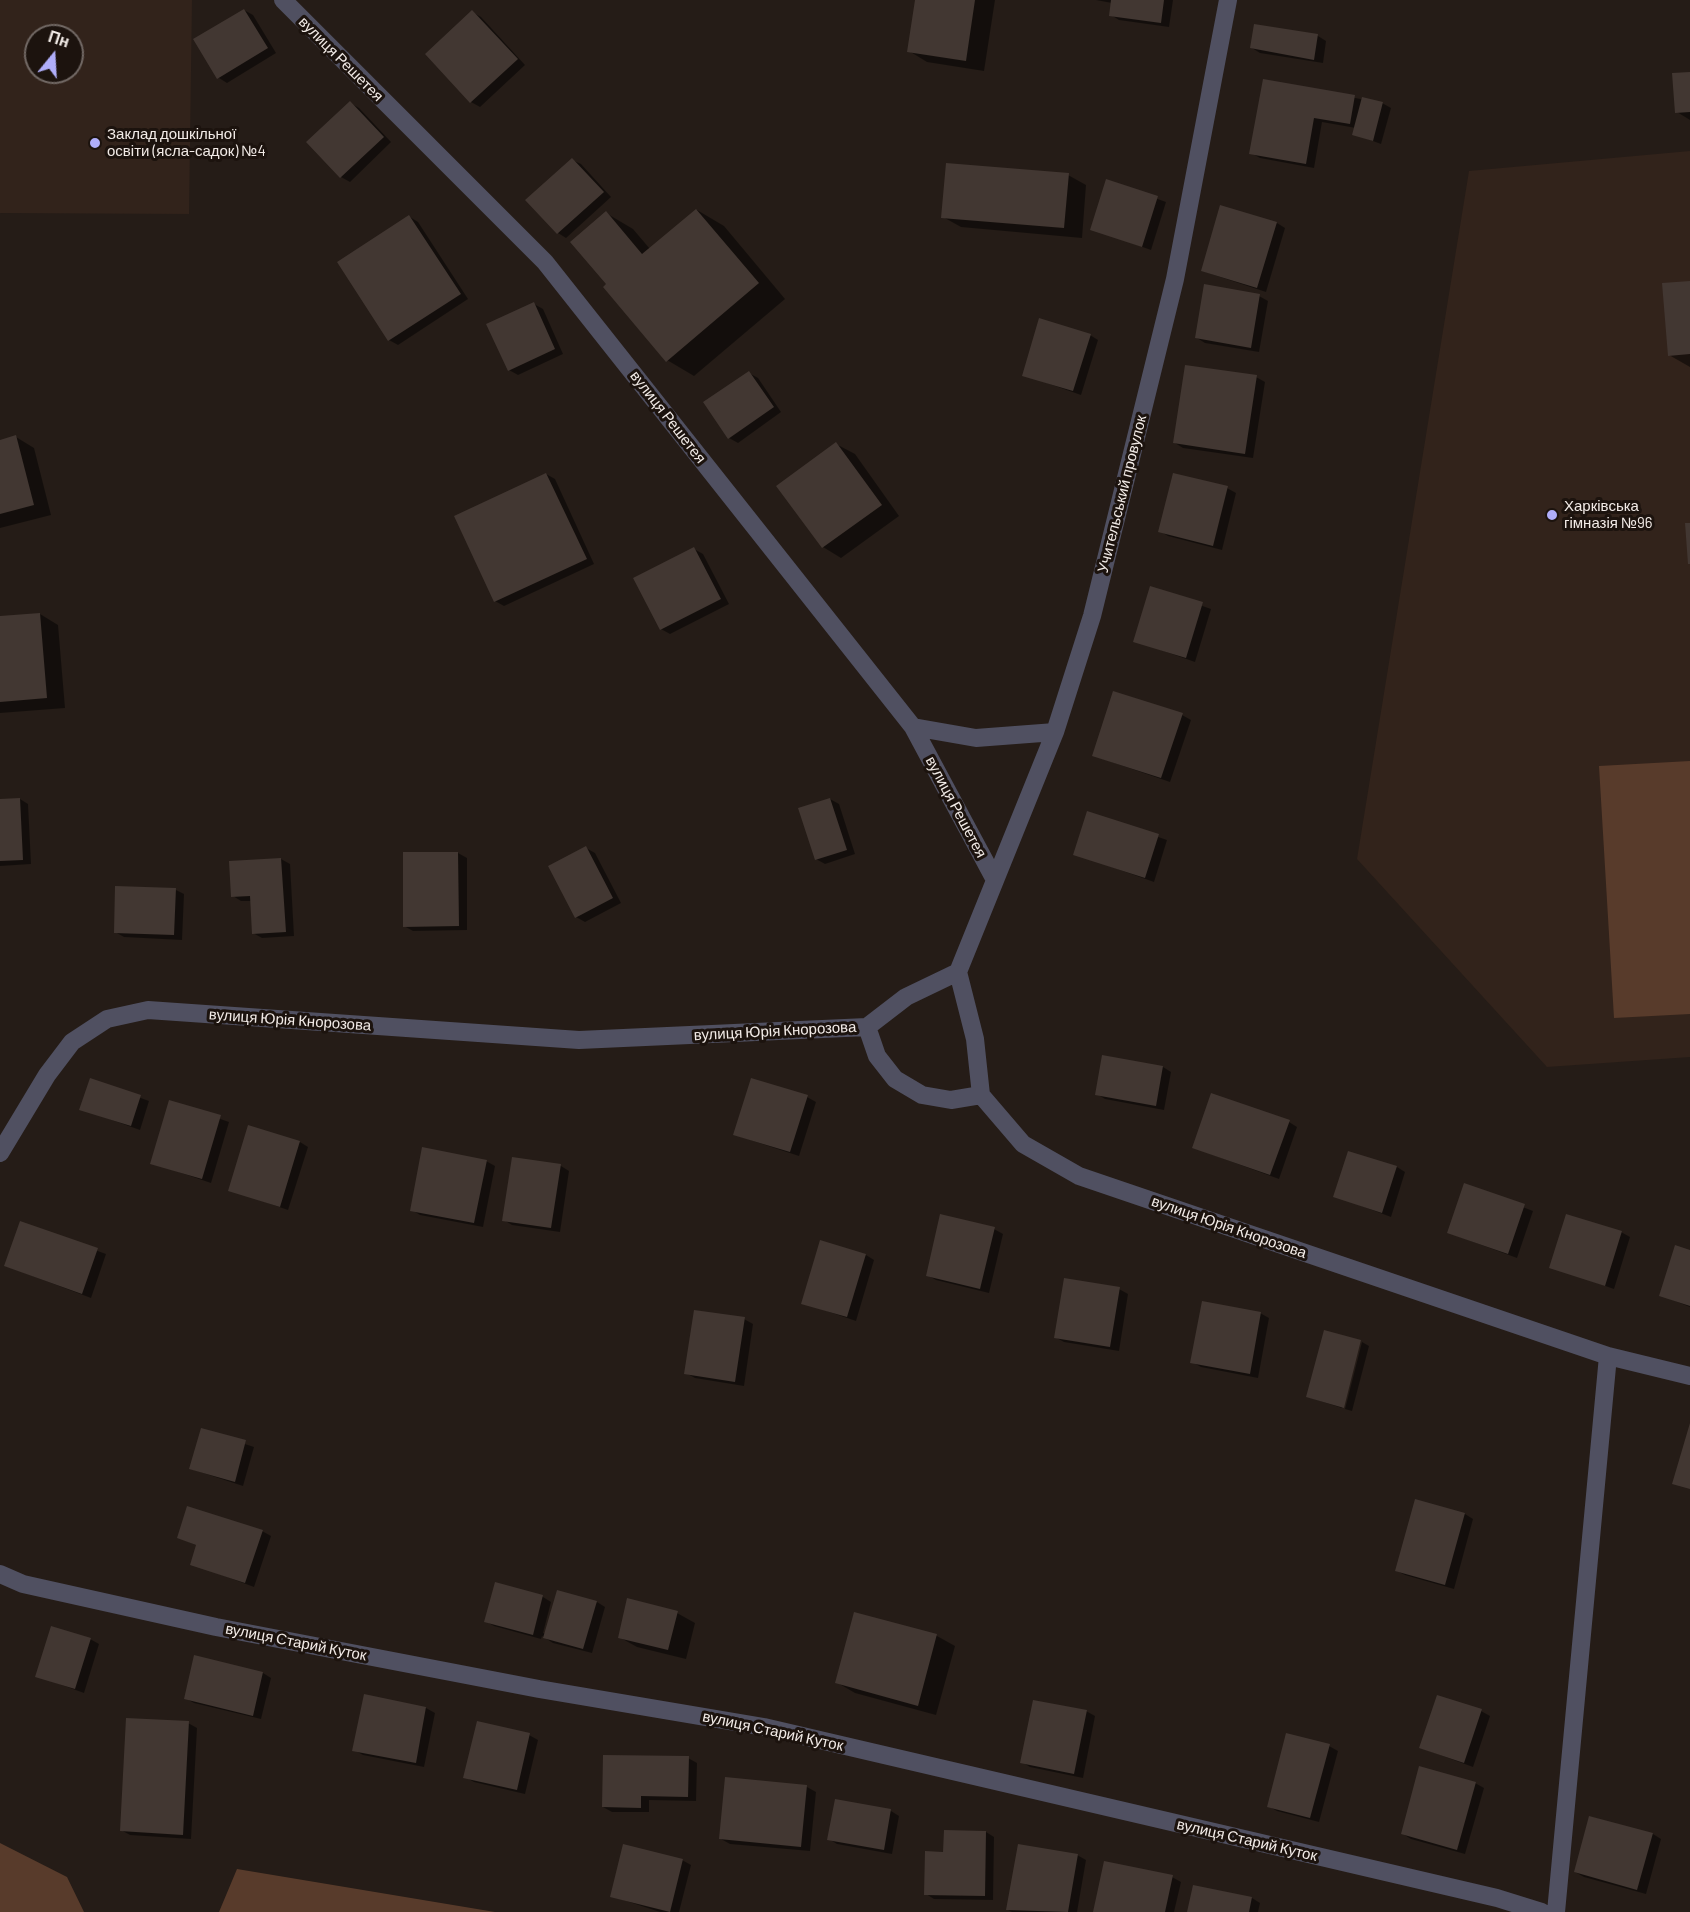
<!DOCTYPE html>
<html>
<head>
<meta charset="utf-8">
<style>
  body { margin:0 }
  #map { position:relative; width:1690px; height:1912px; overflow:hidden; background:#251c17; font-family:Barlow,sans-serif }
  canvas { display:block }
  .north { position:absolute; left:24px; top:24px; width:60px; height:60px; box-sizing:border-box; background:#1c130e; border:2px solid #726965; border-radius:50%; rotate:18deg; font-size:16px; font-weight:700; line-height:24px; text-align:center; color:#f2ebe7 }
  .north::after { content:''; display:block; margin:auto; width:21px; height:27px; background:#b0aefa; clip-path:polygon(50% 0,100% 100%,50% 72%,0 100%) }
</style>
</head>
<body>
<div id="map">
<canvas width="1690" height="1912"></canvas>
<div class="north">Пн</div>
</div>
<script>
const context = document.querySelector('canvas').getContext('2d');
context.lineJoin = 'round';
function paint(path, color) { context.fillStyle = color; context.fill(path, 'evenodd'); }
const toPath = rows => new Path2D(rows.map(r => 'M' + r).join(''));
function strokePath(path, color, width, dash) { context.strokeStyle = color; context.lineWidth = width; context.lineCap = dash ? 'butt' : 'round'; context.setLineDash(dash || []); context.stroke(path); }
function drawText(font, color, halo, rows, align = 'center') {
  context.font = font + ' Barlow,sans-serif'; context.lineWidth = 6; context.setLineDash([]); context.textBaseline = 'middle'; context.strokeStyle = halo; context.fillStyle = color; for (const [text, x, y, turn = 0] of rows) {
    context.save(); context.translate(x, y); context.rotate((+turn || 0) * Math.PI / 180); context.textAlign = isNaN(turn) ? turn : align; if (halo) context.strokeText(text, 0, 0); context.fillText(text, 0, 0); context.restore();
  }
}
const built = toPath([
  [0,0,192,0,189,214,0,213],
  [36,36,72,36,72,72,36,72],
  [1690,151,1690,1057,1547,1067,1357,859,1469,171]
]);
const green = toPath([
  [1690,761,1690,1014,1614,1018,1599,766],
  [0,1843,67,1877,84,1912,0,1912],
  [237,1869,495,1912,219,1912]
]);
const shadow = toPath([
  [917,0,995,0,984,71,927,62,909,51],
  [1096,0,1173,0,1169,27,1119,20,1111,15,1112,3],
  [244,10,253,15,276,53,227,83,219,78,195,40],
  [472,12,481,17,525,65,480,107,471,102],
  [1255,26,1318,36,1326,41,1323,63,1260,53,1252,48],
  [1690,73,1690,120,1677,112],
  [1264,81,1382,103,1391,108,1381,144,1354,134,1356,128,1322,122,1314,168,1260,158,1251,153],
  [350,103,359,108,391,142,350,182,341,177],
  [572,160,581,164,611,197,566,238,558,233],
  [1068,175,1086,185,1082,238,961,227,943,217],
  [1107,181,1166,202,1151,250,1092,229],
  [697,210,724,226,785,299,694,376,667,360,608,285,606,213,633,229,650,249],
  [410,217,418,222,468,299,398,345,389,340],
  [1277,223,1285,228,1266,292,1202,271],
  [1690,282,1690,367,1669,355],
  [1259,296,1268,301,1259,352,1205,343,1197,338],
  [534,304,543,309,563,354,518,375,509,370],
  [1090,335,1098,340,1081,395,1024,375],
  [749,373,758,378,781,412,738,443,729,438],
  [1256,377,1265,382,1253,458,1183,448,1175,443],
  [16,437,34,448,51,515,0,528,0,441],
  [836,444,855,454,899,516,841,558,823,547],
  [546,474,555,479,594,564,504,606,495,601],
  [1227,488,1236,493,1222,550,1168,536,1160,531],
  [694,549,703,554,729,604,670,634,661,629],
  [1151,588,1211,609,1195,662,1135,641],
  [40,614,58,625,65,708,0,713,0,617],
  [1182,715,1191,720,1170,782,1094,756],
  [20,799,28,804,31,864,0,866,0,800],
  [830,799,839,804,855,854,825,864,816,859],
  [1088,813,1167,840,1154,882,1075,854],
  [586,848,595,853,621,903,585,922,576,917],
  [458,853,467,858,467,930,413,931,404,926],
  [281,859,290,864,294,936,262,938,253,933,251,901,241,901,233,896,230,863],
  [176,890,184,894,182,940,124,937,115,932],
  [1163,1067,1171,1072,1164,1110,1105,1099,1097,1094],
  [91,1080,149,1101,140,1130,81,1109],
  [807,1097,816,1102,799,1156,735,1135],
  [171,1102,229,1122,211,1183,152,1163],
  [1289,1122,1297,1127,1279,1179,1194,1148],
  [300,1142,308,1147,288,1210,230,1190],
  [513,1159,561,1166,569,1171,560,1232,512,1225,504,1220],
  [486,1161,495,1166,483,1227,420,1215,412,1210],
  [1397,1167,1405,1172,1391,1217,1335,1196],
  [1465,1185,1533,1211,1517,1258,1449,1233],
  [21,1223,106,1254,91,1298,6,1266],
  [994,1229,1003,1234,989,1293,936,1280,927,1275],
  [1621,1232,1630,1237,1614,1289,1551,1267],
  [1690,1251,1690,1307,1660,1295],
  [866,1255,874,1260,856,1321,803,1303],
  [1119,1289,1128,1294,1119,1351,1064,1342,1055,1337],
  [1260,1313,1269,1318,1258,1378,1201,1367,1192,1362],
  [744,1319,753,1324,744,1386,695,1378,686,1373],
  [1359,1341,1342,1408,1308,1397],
  [1362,1342,1369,1346,1352,1411,1345,1409],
  [202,1430,254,1447,243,1486,191,1469],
  [1416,1501,1465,1514,1473,1519,1454,1589,1405,1575,1397,1571],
  [262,1531,271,1536,254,1587,192,1564,198,1546,179,1538],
  [496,1584,543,1597,551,1602,543,1633,546,1634,597,1602,605,1607,592,1653,553,1643,542,1636,541,1639,494,1626,485,1621],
  [677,1613,695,1623,686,1659,637,1647,619,1637],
  [855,1613,937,1636,955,1646,936,1715,855,1693,836,1682],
  [90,1639,99,1644,84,1693,37,1676],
  [263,1673,271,1678,261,1719,194,1703,185,1698],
  [365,1696,426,1708,435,1713,424,1767,363,1755,354,1750],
  [1086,1711,1095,1716,1083,1778,1030,1767,1022,1762],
  [1481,1711,1490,1716,1473,1767,1421,1748],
  [188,1723,197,1728,191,1839,130,1835,121,1830],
  [529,1735,538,1740,525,1794,474,1782,465,1777],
  [1329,1746,1338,1751,1319,1822,1277,1811,1268,1806],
  [688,1758,697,1763,696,1801,649,1800,649,1812,612,1812,603,1807],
  [727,1778,807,1787,816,1792,810,1851,730,1844,721,1839],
  [1475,1783,1484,1788,1465,1854,1411,1839,1403,1834],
  [891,1811,899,1816,892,1854,837,1844,829,1839],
  [1591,1817,1653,1834,1661,1839,1646,1894,1584,1877,1575,1872],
  [986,1832,994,1837,993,1900,934,1899,926,1894,945,1853],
  [1077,1855,1086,1860,1077,1912,1012,1912,1008,1910],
  [682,1860,691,1865,679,1912,660,1912,611,1896],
  [1172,1877,1181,1882,1174,1912,1095,1912],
  [1252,1898,1260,1903,1258,1912,1189,1912]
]);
const building = toPath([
  [915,0,975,0,966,61,907,52],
  [1111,0,1164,0,1161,23,1109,16],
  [244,9,268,48,217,79,193,39],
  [472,10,518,59,470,103,425,54],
  [1254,24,1318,34,1314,60,1250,48],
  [1690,72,1690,112,1675,113,1672,73],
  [1263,79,1355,95,1350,124,1314,118,1306,164,1249,154],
  [1362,97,1383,102,1373,141,1352,135],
  [350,101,384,137,340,178,306,142],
  [572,158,604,192,557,234,525,200],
  [946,163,1069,173,1064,228,941,218],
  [1106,179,1158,196,1142,247,1090,230],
  [1220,205,1277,222,1257,288,1201,271],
  [696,209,759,283,666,362,603,287,606,284,570,242,606,211,642,254],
  [409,215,461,294,388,341,337,262],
  [1690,281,1690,354,1668,356,1662,283],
  [1204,284,1260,294,1251,348,1195,338],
  [534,302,555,349,508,371,486,324],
  [1039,318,1091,334,1073,391,1022,376],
  [1185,365,1257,375,1245,454,1173,443],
  [749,371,774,407,728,439,703,402],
  [16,435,34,505,0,514,0,440],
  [836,442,882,505,822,548,776,486],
  [546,473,587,559,494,602,454,516],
  [1173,473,1228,486,1213,546,1158,532],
  [1685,523,1690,523,1690,564,1688,564],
  [694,547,721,599,660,630,633,578],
  [1150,586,1203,602,1186,658,1133,642],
  [40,613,47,698,0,702,0,616],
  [1113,691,1183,713,1161,778,1092,756],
  [20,798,23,860,0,861,0,799],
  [830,798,847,850,815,860,798,808],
  [1087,811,1159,834,1145,878,1073,855],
  [586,846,613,898,575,918,548,866],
  [403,852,458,852,459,926,403,927],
  [281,858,286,932,252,934,250,896,231,897,229,861],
  [115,886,176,888,174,935,114,933],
  [1102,1055,1163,1066,1156,1106,1095,1095],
  [90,1078,141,1095,131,1126,79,1110],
  [751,1078,808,1095,790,1152,733,1135],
  [1211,1093,1290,1120,1270,1175,1192,1148],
  [169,1100,221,1115,202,1179,150,1164],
  [248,1125,300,1141,280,1207,228,1191],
  [422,1147,487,1160,474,1223,410,1211],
  [1348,1151,1397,1166,1382,1213,1333,1197],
  [512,1157,561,1164,551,1228,502,1221],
  [1464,1183,1525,1204,1508,1254,1447,1233],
  [940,1214,995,1227,980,1289,926,1276],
  [1566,1214,1622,1231,1605,1286,1549,1268],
  [20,1221,98,1248,82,1294,4,1266],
  [820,1240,866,1254,847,1317,801,1304],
  [1675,1245,1690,1250,1690,1306,1659,1296],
  [1064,1278,1120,1287,1110,1347,1054,1338],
  [1202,1301,1261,1312,1250,1374,1190,1363],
  [694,1310,745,1317,735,1382,684,1374],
  [1324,1330,1361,1340,1344,1408,1306,1397],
  [1690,1423,1690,1489,1672,1484],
  [201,1428,246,1440,235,1482,189,1469],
  [1415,1499,1465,1513,1445,1585,1395,1571],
  [187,1506,263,1530,245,1583,190,1565,196,1545,177,1538],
  [495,1582,543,1595,533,1635,484,1622],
  [557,1590,597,1601,583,1649,543,1638],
  [627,1598,678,1611,668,1650,618,1638],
  [854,1612,937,1634,918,1706,835,1683],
  [51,1626,91,1638,75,1689,35,1677],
  [194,1655,263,1672,253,1716,184,1699],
  [364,1694,426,1707,416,1763,352,1751],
  [1437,1695,1482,1709,1464,1763,1419,1748],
  [1033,1700,1087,1710,1074,1774,1020,1763],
  [126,1718,189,1721,183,1835,120,1831],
  [477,1721,530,1733,517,1790,463,1778],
  [1286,1733,1330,1744,1310,1818,1267,1807],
  [603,1755,689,1756,688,1797,641,1796,641,1808,602,1807],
  [1419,1766,1476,1782,1457,1850,1401,1834],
  [725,1777,807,1785,801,1847,719,1839],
  [835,1799,891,1809,884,1850,827,1840],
  [1589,1816,1653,1833,1637,1890,1574,1872],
  [944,1830,986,1831,985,1896,924,1895,925,1851,943,1852],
  [623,1844,683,1859,670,1912,610,1897],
  [1018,1844,1078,1854,1068,1912,1006,1910],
  [1104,1861,1173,1875,1165,1912,1093,1912],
  [1193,1885,1252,1897,1249,1912,1187,1912]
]);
const street = toPath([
  [283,0,545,262,913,727,995,880],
  [913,727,976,738,1055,732],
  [958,972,1055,732,1092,616,1175,279,1228,0],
  [958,972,975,1039,981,1095,1023,1144,1079,1176,1608,1356,1690,1376],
  [867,1027,877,1056,895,1079,922,1095,951,1100,981,1095],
  [0,1153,47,1075,72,1042,107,1019,148,1010,579,1040,867,1027,906,997,958,972],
  [0,1574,23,1584,216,1627,539,1689,764,1727,1497,1898,1542,1912],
  [1556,1912,1608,1356]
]);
const markers = [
  [95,143,6,"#b0aefa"],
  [1552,515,6,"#b0aefa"]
];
const streetNames = [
  ["вулиця Решетея",341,59,45],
  ["вулиця Решетея",668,417,52],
  ["Учительський провулок",1122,494,-76],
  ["вулиця Решетея",956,807,62],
  ["вулиця Юрія Кнорозова",290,1020,4],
  ["вулиця Юрія Кнорозова",775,1031,-3],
  ["вулиця Юрія Кнорозова",1229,1227,19],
  ["вулиця Старий Куток",296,1642,11],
  ["вулиця Старий Куток",773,1731,12],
  ["вулиця Старий Куток",1247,1840,13]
];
const poiNames = [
  ["Заклад дошкільної",107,134],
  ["освіти (ясла-садок) №4",107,151],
  ["Харківська",1564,506],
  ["гімназія №96",1564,523]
];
paint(built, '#32231b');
paint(green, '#583b2b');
paint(shadow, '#0007');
paint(building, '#423732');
strokePath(street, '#505061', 18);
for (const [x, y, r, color] of markers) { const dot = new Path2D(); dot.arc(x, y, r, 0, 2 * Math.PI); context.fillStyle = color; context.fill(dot); strokePath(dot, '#1c130e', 2); }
drawText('15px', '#f2ebe7', '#1c130e', streetNames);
drawText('15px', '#f2ebe7', '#1c130e', poiNames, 'left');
</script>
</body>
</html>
